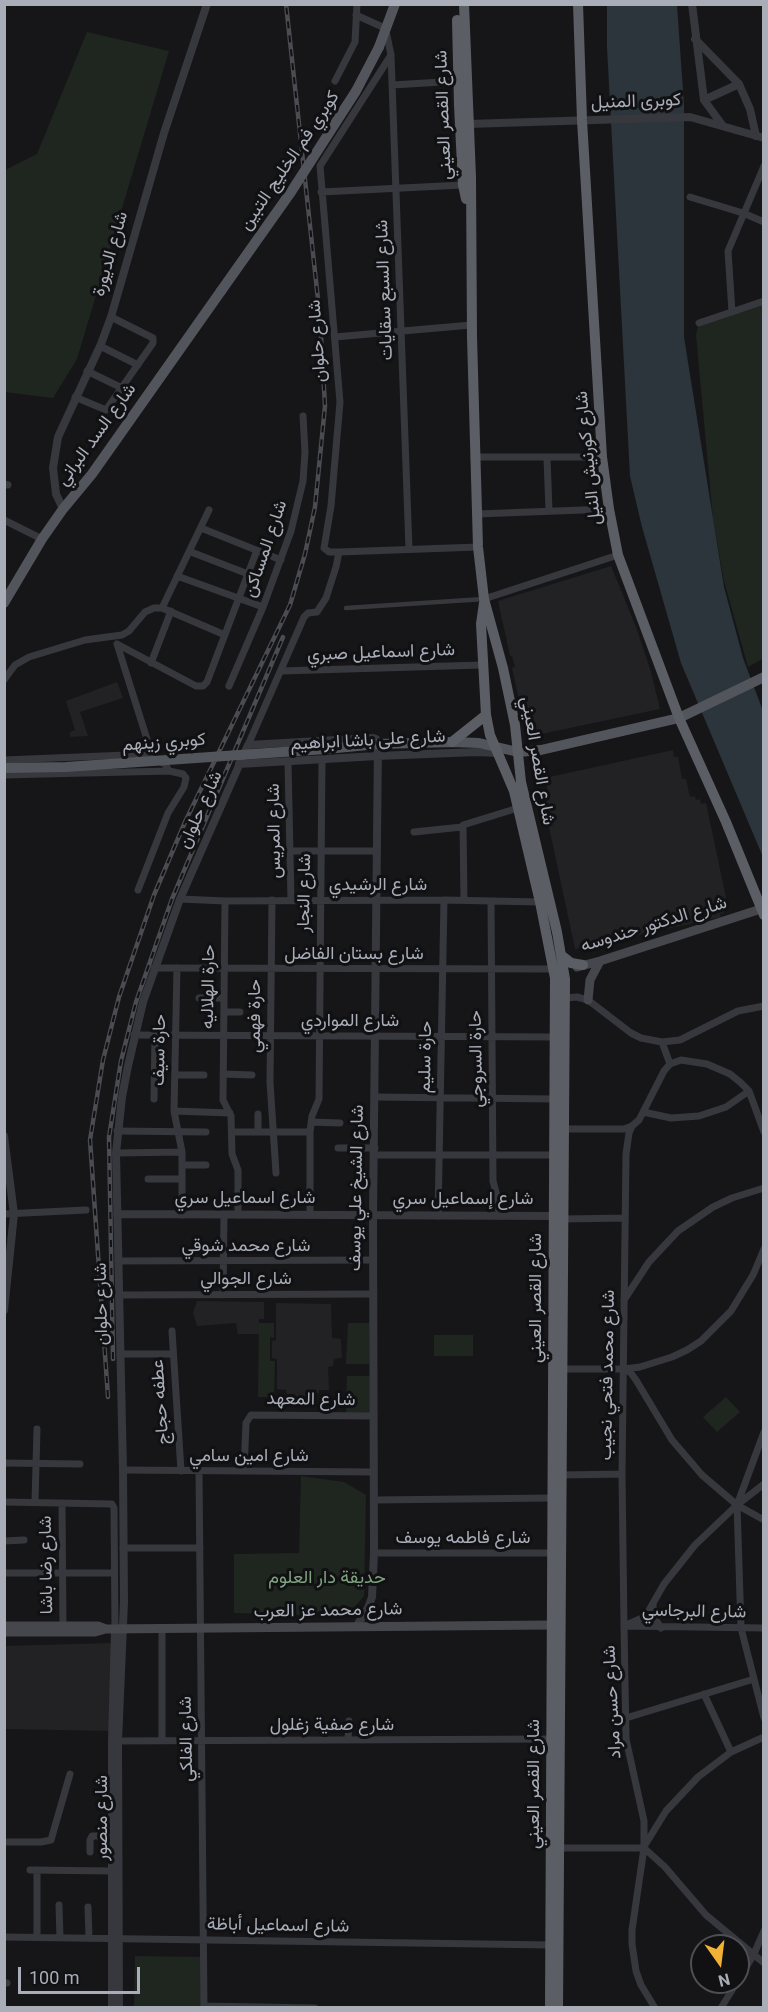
<!DOCTYPE html>
<html>
<head>
<meta charset="utf-8">
<style>
  body { margin:0 }
  #map { position:relative; width:768px; height:2012px; overflow:hidden; background:#161618; font-family:Roboto,sans-serif }
  canvas { display:block }
  .frame { position:absolute; inset:0; border:6px solid #a8adb8; pointer-events:none }
  .north { position:absolute; left:690px; top:1934px; width:60px; height:60px; box-sizing:border-box; background:#111113; border:2px solid #4d4f55; border-radius:50%; rotate:166deg; font-size:16px; font-weight:700; line-height:24px; text-align:center; color:#a8adb8 }
  .north::after { content:''; display:block; margin:auto; width:21px; height:27px; background:#f2b134; clip-path:polygon(50% 0,100% 100%,50% 72%,0 100%) }
  .scale { position:absolute; left:18px; top:1967px; width:122px; height:27px; box-sizing:border-box; border:3px solid #a8adb8; border-top:0; padding-left:8px; font-size:18px; line-height:21px; white-space:nowrap; color:#a8adb8; -webkit-text-stroke:4px #111113; paint-order:stroke }
</style>
</head>
<body>
<div id="map">
<canvas width="768" height="2012"></canvas>
<div class="frame"></div>
<div class="north">N</div>
<div class="scale">100 m</div>
</div>
<script>
const context = document.querySelector('canvas').getContext('2d');
context.lineJoin = 'round';
function paint(path, color) { context.fillStyle = color; context.fill(path, 'evenodd'); }
const toPath = rows => new Path2D(rows.map(r => 'M' + r).join(''));
function strokePath(path, color, width, dash) { context.strokeStyle = color; context.lineWidth = width; context.lineCap = dash ? 'butt' : 'round'; context.setLineDash(dash || []); context.stroke(path); }
function drawText(font, color, halo, rows, align = 'center') {
  context.font = font + ' Roboto,Vazirmatn,sans-serif'; context.lineWidth = 6; context.setLineDash([]); context.textBaseline = 'middle'; context.strokeStyle = halo; context.fillStyle = color; for (const [text, x, y, turn = 0] of rows) {
    context.save(); context.translate(x, y); context.rotate((+turn || 0) * Math.PI / 180); context.textAlign = isNaN(turn) ? turn : align; if (halo) context.strokeText(text, 0, 0); context.fillText(text, 0, 0); context.restore();
  }
}
const built = toPath([
  [611,566,636,627,651,672,660,709,527,737,512,668,515,667,512,656,510,656,498,601],
  [117,682,123,698,80,712,88,736,70,737,70,732,75,730,66,701],
  [673,750,674,757,678,757,682,779,686,779,690,797,695,796,696,800,700,799,701,804,706,803,728,907,723,909,724,913,720,914,721,917,575,949,542,794,548,792,545,778],
  [197,1301,264,1302,264,1319,259,1319,259,1334,238,1334,236,1323,197,1326,193,1313],
  [276,1303,331,1304,332,1338,341,1339,342,1358,334,1359,333,1366,328,1367,329,1390,319,1390,319,1393,314,1394,314,1399,295,1398,295,1394,287,1394,286,1390,277,1389,277,1359,272,1358,272,1341,276,1340],
  [112,1643,112,1731,5,1729,5,1646]
]);
const green = toPath([
  [87,32,169,51,77,359,53,398,5,392,5,170,37,154],
  [763,303,764,658,748,667,724,581,713,519,696,335,698,325],
  [259,1323,274,1323,274,1338,270,1337,270,1361,275,1361,274,1397,258,1397],
  [348,1323,370,1323,369,1364,346,1364],
  [434,1335,473,1335,473,1356,434,1356],
  [347,1376,372,1376,371,1414,346,1413],
  [726,1397,740,1412,717,1432,703,1417],
  [301,1476,344,1482,366,1495,364,1596,347,1616,234,1613,234,1554,299,1553],
  [135,1956,202,1957,201,2007,134,2008]
]);
const water = toPath([
  [607,5,677,5,684,105,684,337,724,587,743,658,763,711,763,857,681,663,642,527,630,476,607,47]
]);
const pedestrian = toPath([
  [346,608,484,599]
]);
const minor = toPath([
  [356,15,387,29],
  [386,31,391,55,409,549],
  [335,81,355,42,357,4],
  [392,85,459,81],
  [321,192,463,185],
  [690,197,743,213,764,222],
  [732,312,728,251,764,166],
  [699,323,764,301],
  [335,337,471,325],
  [100,346,138,365],
  [87,371,122,388],
  [75,397,106,410,153,343,153,338,111,317],
  [474,457,602,457],
  [547,458,549,511],
  [4,484,8,485],
  [477,514,609,509],
  [4,520,42,539],
  [201,528,281,560],
  [191,552,248,574],
  [339,552,478,547],
  [177,576,263,607],
  [484,599,618,555],
  [162,608,209,510],
  [117,644,196,686,203,686,207,682,257,550],
  [117,644,152,755,155,759,165,764,169,771],
  [151,663,171,611],
  [281,671,482,665],
  [4,680,15,665,29,657,85,640,122,635,129,631,145,612,154,608,162,608,225,635],
  [229,686,263,607,291,531,303,481,305,452,303,416],
  [248,745,304,617,308,613,317,612,326,598,336,567,339,552,329,552,324,548,331,506,340,402,320,166,391,55],
  [4,760,152,754],
  [288,762,291,900],
  [4,775,169,771,183,774,186,778,184,787,168,813,138,890],
  [414,832,462,827],
  [290,851,377,851],
  [180,899,225,901,444,900,540,902],
  [272,900,270,1082,276,1173],
  [464,900,463,825,518,808],
  [225,901,223,1100,231,1116,232,1154,238,1170,238,1215],
  [491,901,493,1181,498,1200,499,1216],
  [154,968,553,969],
  [177,968,174,1111,182,1152,182,1215],
  [199,998,224,998],
  [566,998,577,997,588,1000,631,1033,641,1038,662,1042,680,1040,738,1011,764,1006],
  [224,1012,240,1012],
  [134,1035,558,1037],
  [662,1042,670,1064],
  [223,1074,252,1075],
  [175,1075,204,1075],
  [375,1097,554,1099],
  [154,1099,155,1035],
  [174,1111,230,1113],
  [643,1112,671,1118,699,1116,726,1107,749,1091],
  [258,1114,258,1132],
  [311,1122,340,1123],
  [632,1126,629,1133,626,1154,622,1474,624,1626,626,1739,644,1821,644,1848,632,1930,632,1944,636,1971,641,1985,655,2008],
  [564,1129,624,1129,632,1126,639,1120,664,1071,670,1064,681,1060,707,1064,730,1074,740,1082,749,1091,764,1132],
  [117,1131,206,1132],
  [232,1132,310,1132],
  [338,1148,375,1148],
  [116,1153,182,1152],
  [375,1155,553,1155],
  [182,1165,206,1165],
  [148,1179,182,1179],
  [4,1214,86,1210],
  [310,1215,310,1132,312,1116,319,1099,322,760],
  [438,1216,444,900],
  [564,1219,625,1218],
  [118,1261,373,1260],
  [118,1295,373,1294],
  [223,1295,224,1215],
  [624,1300,649,1262,678,1231,713,1207,732,1198,764,1188],
  [172,1331,181,1471],
  [120,1354,173,1354],
  [563,1369,624,1369,640,1367,672,1357,687,1350,701,1341,731,1311,753,1275,764,1249],
  [624,1369,630,1372,636,1380,672,1440,702,1475,737,1505,764,1520],
  [764,1432,737,1505,741,1628,764,1718],
  [4,1463,80,1464],
  [123,1470,374,1472],
  [199,1471,204,2008],
  [244,1471,246,1423,251,1415,374,1416],
  [562,1475,622,1474],
  [374,1500,552,1498],
  [4,1502,112,1504,114,1508,115,1629],
  [35,1502,37,1429],
  [62,1503,63,1626],
  [4,1541,24,1540],
  [123,1548,200,1548],
  [374,1553,552,1553],
  [4,1573,114,1573],
  [653,1605,654,1617,661,1628],
  [624,1626,642,1618,648,1612,664,1584,695,1545,737,1505,764,1484],
  [626,1626,764,1628],
  [162,1629,162,1741],
  [704,1694,731,1752],
  [626,1718,754,1679],
  [348,1740,349,1721],
  [113,1741,551,1739],
  [4,1842,41,1842,51,1840,70,1774],
  [645,1845,666,1811,698,1777,731,1752,764,1737],
  [560,1848,644,1848],
  [644,1848,665,1867,706,1915,764,1963],
  [90,1852,90,1840,92,1836,112,1836],
  [30,1870,112,1871],
  [37,1870,37,1937],
  [59,1905,60,1938],
  [88,1907,89,1938],
  [4,1937,550,1945],
  [738,1980,753,1956,764,1931],
  [4,1983,7,1983],
  [204,2006,315,2008],
  [721,2008,737,1982]
]);
const tertiary = toPath([
  [692,4,704,100,723,126],
  [695,39,739,84,750,109,756,136],
  [704,100,739,84],
  [468,124,690,117,764,138],
  [63,509,56,494,53,468,58,437,101,344,111,317,164,133,207,4],
  [239,764,377,756,477,752,498,753],
  [4,1136,14,1214,4,1310],
  [117,1214,553,1216],
  [112,2008,112,1741,115,1629],
  [119,2008,118,1741,124,1602,123,1470,116,1153,122,1097,128,1066,143,1002,180,899,248,745,373,738,376,739,378,744,373,1216,374,1553,372,1597,368,1608,356,1627]
]);
const secondary = toPath([
  [577,967,600,961,764,908],
  [588,1000,590,980,600,961],
  [4,1626,98,1626,106,1629],
  [4,1632,95,1632,106,1629,550,1625]
]);
const primary = toPath([
  [379,47,395,4],
  [4,603,42,539,63,509,92,474,221,291],
  [326,749,378,744,452,742,479,743,518,752,541,750,679,718,764,677]
]);
const trunk = toPath([
  [464,4,471,177,472,337,478,547,484,599,503,668,515,725,521,782,557,932,565,979,558,2008],
  [578,4,582,120,602,457,609,509,618,555,679,718,726,822,764,915],
  [457,20,459,105,463,185,466,199],
  [484,603,481,624,486,715,490,735,514,791,540,902,555,978,550,2008],
  [452,742,486,715],
  [561,955,571,963,583,965]
]);
const rail = toPath([
  [113,1359,109,1137,121,1061,136,1002,172,899,283,637],
  [108,1397,90,1140,103,1060,119,997,154,895,185,822,290,605,305,554,315,507,325,406,320,318,286,4]
]);
const primaryBridge = toPath([
  [221,291,291,192,356,91,379,47],
  [4,768,66,767,326,749]
]);
const streetNames = [
  ["كوبرى المنيل",636,102,-2],
  ["شارع القصر العيني",444,115,-92],
  ["كوبري فم الخليج التبين",290,161,-56],
  ["شارع الديورة",111,254,-74],
  ["شارع السبع سقايات",385,290,-92],
  ["شارع حلوان",318,341,-94],
  ["شارع السد البراني",97,435,-54],
  ["شارع كورنيش النيل",589,458,-96],
  ["شارع المساكن",266,549,-71],
  ["شارع اسماعيل صبري",381,653,-2],
  ["شارع على باشا ابراهيم",368,741,-3],
  ["كوبري زينهم",164,743,-4],
  ["شارع القصر العيني",537,761,80],
  ["شارع حلوان",201,810,-66],
  ["شارع المريس",275,831,-91],
  ["شارع الرشيدي",378,885],
  ["شارع النجار",305,893,-89],
  ["شارع الدكتور حندوسه",654,925,-17],
  ["شارع بستان الفاضل",354,954],
  ["حارة الهلاليه",209,987,-89],
  ["حارة فهمي",255,1016,-90],
  ["شارع المواردي",350,1021],
  ["حارة سيف",160,1050,-89],
  ["حارة سليم",426,1057,-89],
  ["حارة السروجي",477,1059,-91],
  ["شارع الشيخ علي يوسف",357,1188,-89],
  ["شارع اسماعيل سري",245,1198],
  ["شارع إسماعيل سري",463,1199],
  ["شارع محمد شوقي",246,1246],
  ["شارع الجوالي",246,1279],
  ["شارع القصر العيني",536,1298,-90],
  ["شارع حلوان",102,1304,-91],
  ["شارع محمد فتحي نجيب",608,1375,-89],
  ["شارع المعهد",311,1400,1],
  ["عطفه حجاج",161,1402,-94],
  ["شارع امين سامي",249,1456],
  ["شارع فاطمه يوسف",463,1538],
  ["شارع رضا باشا",47,1565,-91],
  ["شارع محمد عز العرب",328,1611,-1],
  ["شارع البرجاسي",694,1612,1],
  ["شارع حسن مراد",613,1702,-93],
  ["شارع صفية زغلول",332,1725],
  ["شارع الفلكي",187,1739,-91],
  ["شارع القصر العيني",534,1784,-90],
  ["شارع منصور",102,1818,-90],
  ["شارع اسماعيل أباظة",278,1926,1]
];
const parkNames = [
  ["حديقة دار العلوم",327,1578]
];
paint(built, '#222225');
paint(green, '#1e261f');
paint(water, '#2c353c');
strokePath(pedestrian, '#37383d', 4.5);
strokePath(minor, '#37383d', 7);
strokePath(tertiary, '#37383d', 8);
strokePath(secondary, '#45474d', 9);
strokePath(primary, '#53555c', 10);
strokePath(trunk, '#5b5e65', 10);
strokePath(rail, '#4a4c52', 4.5);
strokePath(rail, '#111113', 2, [7]);
strokePath(primaryBridge, '#53555c', 10);
drawText('18px', '#a8adb8', '#111113', streetNames);
drawText('18px', '#7fa381', '#111113', parkNames);
</script>
</body>
</html>
